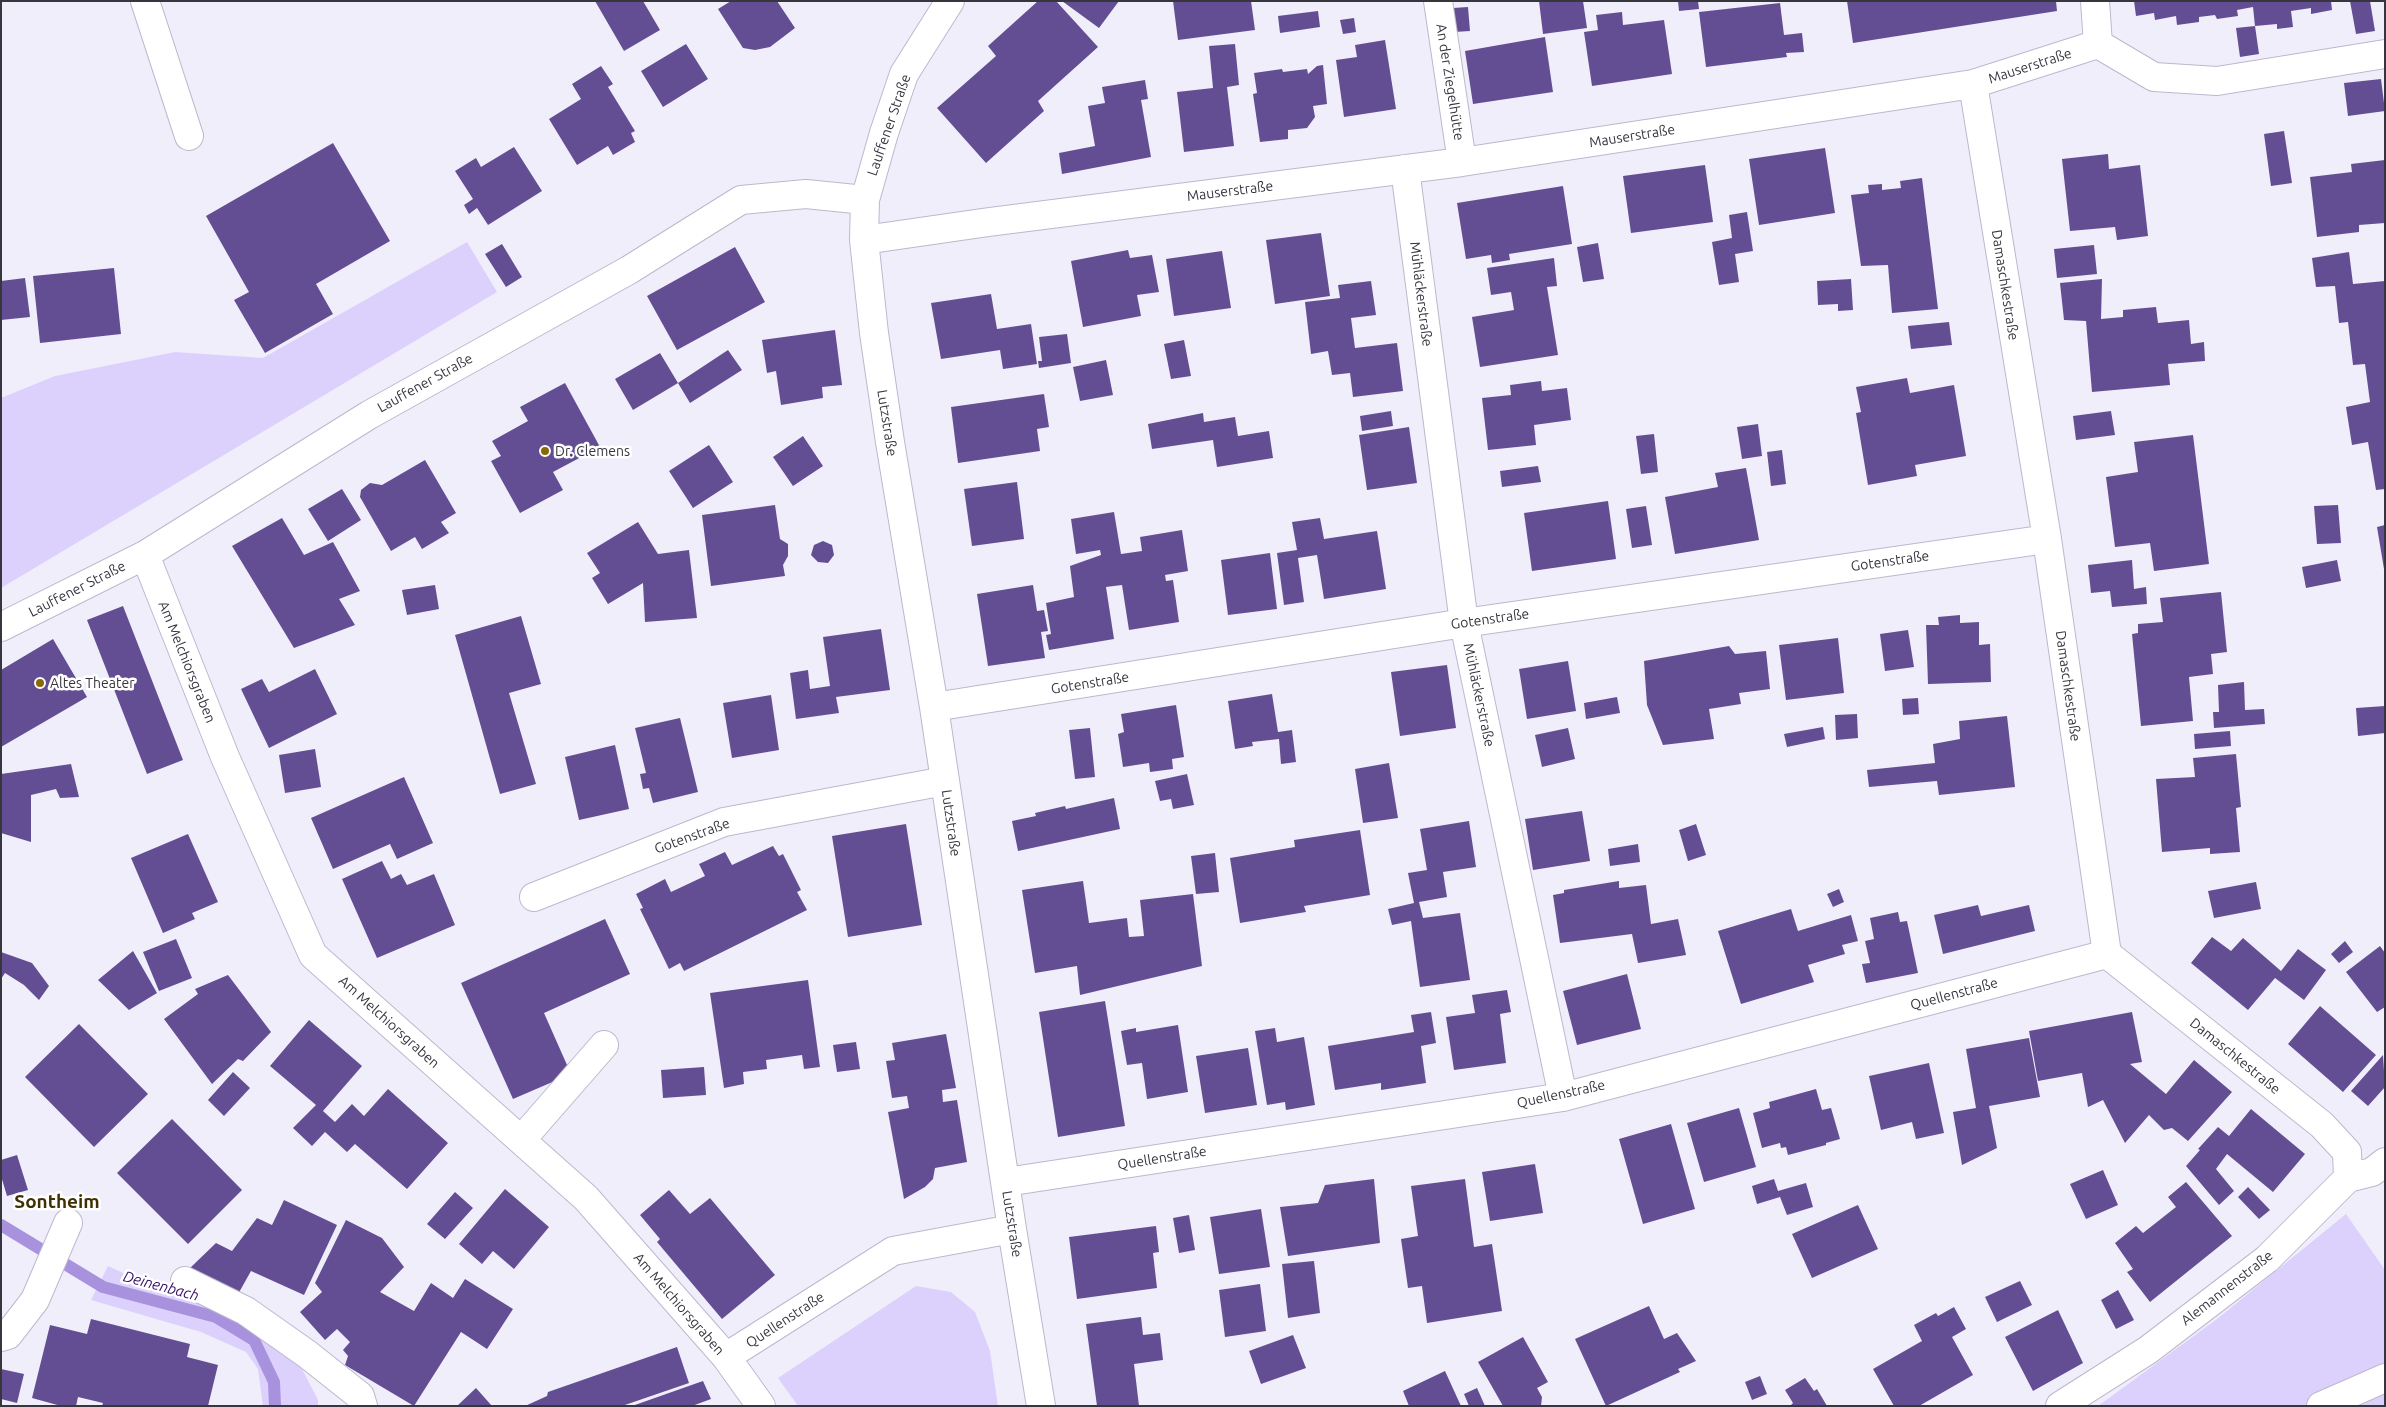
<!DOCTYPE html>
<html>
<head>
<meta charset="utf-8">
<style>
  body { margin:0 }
  #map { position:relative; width:2386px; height:1407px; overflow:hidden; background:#f1eefb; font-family:Ubuntu,sans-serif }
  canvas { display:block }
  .frame { position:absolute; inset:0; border:2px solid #37353e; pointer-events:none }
</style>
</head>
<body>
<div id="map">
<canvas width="2386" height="1407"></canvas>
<div class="frame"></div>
</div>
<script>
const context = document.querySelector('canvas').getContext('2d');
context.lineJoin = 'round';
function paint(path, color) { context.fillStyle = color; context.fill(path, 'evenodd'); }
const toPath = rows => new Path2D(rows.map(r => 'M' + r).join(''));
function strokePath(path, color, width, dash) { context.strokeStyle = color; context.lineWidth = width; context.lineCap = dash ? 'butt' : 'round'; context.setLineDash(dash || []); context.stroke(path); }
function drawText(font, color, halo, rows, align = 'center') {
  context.font = font + ' Ubuntu,sans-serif'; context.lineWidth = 5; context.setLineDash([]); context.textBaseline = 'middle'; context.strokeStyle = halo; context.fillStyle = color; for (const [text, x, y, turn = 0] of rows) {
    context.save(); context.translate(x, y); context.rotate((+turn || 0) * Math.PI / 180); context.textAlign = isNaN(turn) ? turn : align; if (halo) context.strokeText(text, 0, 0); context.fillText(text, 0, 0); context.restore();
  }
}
const green = toPath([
  [467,242,497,292,1,588,1,398,55,376,175,352,263,358],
  [2346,1214,2385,1270,2385,1406,2098,1406,2217,1319],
  [108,1266,160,1290,239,1315,301,1367,318,1400,318,1406,263,1406,258,1369,246,1352,201,1332,91,1300],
  [916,1286,951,1292,975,1312,990,1351,998,1406,798,1406,778,1378]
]);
const stream = toPath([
  [1,1225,103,1287,216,1317,254,1340,274,1382,275,1406]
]);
const building = toPath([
  [595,1,643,1,660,30,624,51],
  [731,1,777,1,795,28,770,47,755,50,743,48,718,9],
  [1038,1,1056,1,1098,47,1038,101,1044,111,986,163,937,108,996,56,988,46],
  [1062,1,1119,1,1099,28],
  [1173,1,1251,1,1255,30,1178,40],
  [1539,1,1583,1,1587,28,1543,34],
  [1678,1,1698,1,1699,9,1679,11],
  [1847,1,2056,1,2057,11,1853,43],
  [2134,1,2331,1,2332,10,2311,14,2311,8,2291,11,2293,27,2277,29,2277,24,2255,26,2259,54,2240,57,2236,28,2255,26,2253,7,2237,10,2238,16,2217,19,2215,15,2199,17,2199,22,2177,25,2176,16,2155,20,2154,13,2136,16],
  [2350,1,2370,1,2375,31,2356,34],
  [1780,3,1784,35,1802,33,1804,52,1786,53,1787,57,1706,67,1699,12],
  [1468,7,1470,31,1454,32,1453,8],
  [1318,11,1320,27,1280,33,1278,16],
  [1622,12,1623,25,1664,20,1672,74,1592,86,1584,32,1598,30,1596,15],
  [1354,18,1356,32,1343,34,1340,20],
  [1545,37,1553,92,1473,104,1465,51],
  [1385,40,1396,109,1344,117,1336,60,1357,57,1355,45],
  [686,44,708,79,663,107,641,71],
  [1235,44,1239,85,1227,87,1234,146,1184,152,1177,92,1213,88,1209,46],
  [1323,65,1327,104,1313,106,1315,117,1307,128,1288,130,1288,139,1260,142,1253,94,1257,93,1254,73,1282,69,1283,72,1307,69,1308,74,1317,66],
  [601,66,613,84,608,87,635,131,631,133,635,142,613,155,608,146,577,165,549,119,581,99,572,84],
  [2381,79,2385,111,2348,116,2344,83],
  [1145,80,1148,99,1141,100,1151,157,1062,174,1059,153,1095,146,1088,106,1105,103,1102,87],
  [2284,131,2292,183,2271,186,2264,134],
  [333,143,390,241,316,284,333,314,265,353,234,300,249,292,206,216],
  [514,147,542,191,488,225,477,208,469,214,464,205,473,199,455,171,476,158,481,167],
  [1825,148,1835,213,1759,225,1749,159],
  [2108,154,2109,169,2140,165,2148,236,2117,240,2115,227,2070,231,2062,159],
  [2385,160,2385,223,2359,225,2359,232,2317,237,2310,177,2352,172,2351,164],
  [1705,165,1713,222,1631,233,1623,176],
  [1922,178,1938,309,1892,313,1888,265,1861,266,1851,195,1869,193,1868,185,1882,184,1882,190,1901,188,1900,181],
  [1563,186,1572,244,1509,254,1510,260,1492,263,1491,255,1466,259,1457,203],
  [1747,212,1753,251,1735,254,1739,282,1719,285,1712,242,1732,238,1729,215],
  [1321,233,1330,296,1275,304,1266,240],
  [1598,243,1604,279,1583,282,1577,247],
  [502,244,522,277,506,287,485,254],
  [2094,245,2097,274,2057,278,2054,249],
  [735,247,765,302,677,350,647,296],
  [1128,250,1130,258,1152,255,1159,292,1137,295,1141,316,1083,327,1071,261],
  [1222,251,1231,308,1174,316,1166,259],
  [2349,252,2353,284,2385,281,2385,489,2376,490,2368,442,2352,445,2346,407,2370,402,2365,364,2353,365,2348,322,2339,323,2335,286,2316,287,2312,258],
  [1554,258,1557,286,1547,287,1558,355,1480,367,1472,317,1514,310,1511,292,1491,295,1487,268],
  [114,268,121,334,40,343,33,276],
  [25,278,30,317,1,320,1,281],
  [1851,279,1853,310,1838,311,1838,304,1818,305,1817,281],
  [2102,279,2101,319,2123,317,2123,310,2156,307,2158,323,2189,320,2191,344,2204,342,2205,361,2168,364,2170,385,2092,392,2086,321,2064,320,2060,283],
  [1371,281,1376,315,1351,318,1355,348,1397,343,1403,391,1353,397,1350,373,1332,375,1328,351,1311,354,1305,302,1340,298,1338,285],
  [991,294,997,329,1031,324,1037,364,1003,369,1000,350,941,359,931,303],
  [1949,322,1952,345,1911,349,1908,326],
  [835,330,842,385,822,387,823,398,781,405,776,371,767,373,762,340],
  [1067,334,1071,363,1039,368,1038,361,1042,361,1039,337],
  [1184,340,1191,376,1171,379,1164,344],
  [728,350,742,370,690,403,678,383],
  [660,353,678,383,633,410,615,379],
  [1106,360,1113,395,1080,401,1073,367],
  [1907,378,1910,393,1954,385,1966,456,1915,465,1917,476,1868,485,1856,413,1861,412,1856,387],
  [1541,381,1542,391,1567,388,1571,420,1534,425,1536,445,1488,450,1482,398,1511,395,1510,385],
  [565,383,600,447,553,472,563,490,520,513,491,461,501,456,492,441,528,421,520,407],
  [1044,394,1049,427,1037,429,1040,451,958,463,951,407],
  [1391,411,1393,426,1362,431,1360,416],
  [2111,411,2115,435,2076,440,2073,416],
  [1203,413,1204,422,1235,417,1238,436,1269,431,1273,458,1217,467,1213,440,1152,449,1148,424],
  [1758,424,1762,456,1742,459,1737,427],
  [1409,427,1417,483,1367,490,1359,435],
  [1654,434,1658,472,1641,474,1636,436],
  [2193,435,2209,564,2154,571,2150,543,2115,547,2106,477,2138,472,2134,442],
  [803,436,823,466,793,486,773,457],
  [709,445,733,482,693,508,669,471],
  [1782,450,1786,484,1771,486,1767,452],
  [425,460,456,513,441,522,449,533,422,549,415,537,391,551,360,497,361,490,370,483,382,485],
  [1538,466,1541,482,1502,487,1500,471],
  [1746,468,1759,540,1675,554,1665,497,1718,487,1715,473],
  [1017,482,1024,539,972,546,964,489],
  [342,489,361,520,328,541,308,509],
  [1608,501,1616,559,1532,571,1524,513],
  [775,505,780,539,788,544,788,556,783,565,785,576,711,586,702,515],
  [2338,505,2341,543,2317,544,2314,506],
  [1646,506,1652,545,1632,548,1626,509],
  [1114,512,1121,554,1142,551,1140,537,1182,530,1188,571,1165,575,1166,581,1173,580,1179,622,1129,630,1122,585,1106,587,1114,639,1049,650,1046,635,1051,634,1046,603,1074,597,1070,566,1101,555,1100,550,1076,554,1071,519],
  [282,518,304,555,333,542,360,591,339,599,355,625,294,648,232,546],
  [1320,518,1324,539,1377,531,1386,589,1324,599,1317,555,1298,558,1304,602,1284,605,1277,553,1297,550,1292,522],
  [638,522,658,554,689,550,697,618,645,622,643,583,608,604,592,578,600,573,587,553],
  [2385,525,2385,569,2384,569,2377,527],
  [823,541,832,545,834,555,828,563,818,562,811,555,814,545],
  [1270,553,1277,609,1228,615,1221,560],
  [2132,560,2134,589,2146,587,2147,604,2112,607,2110,591,2091,593,2088,565],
  [2337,560,2341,581,2306,588,2302,567],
  [435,585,439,609,407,615,402,590],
  [1033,585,1037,611,1044,610,1048,631,1041,632,1045,658,988,666,977,594],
  [2221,592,2227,652,2211,654,2213,674,2189,677,2193,721,2141,726,2132,634,2138,633,2138,624,2163,622,2160,598],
  [123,606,183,760,147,774,87,620],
  [1960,615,1960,623,1979,622,1979,645,1990,644,1991,682,1928,684,1926,625,1939,625,1938,617],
  [521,616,541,684,509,693,536,784,500,794,455,635],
  [881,629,890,690,836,697,839,713,796,719,790,673,808,670,810,689,830,686,823,637],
  [1908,630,1914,667,1885,671,1880,634],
  [1838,638,1844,693,1786,700,1779,645],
  [53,639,87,697,1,747,1,670],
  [1729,646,1735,654,1766,651,1770,689,1739,693,1741,704,1709,709,1714,739,1663,745,1647,705,1644,661],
  [1568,661,1576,711,1527,719,1519,669],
  [1447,665,1456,728,1400,736,1391,672],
  [315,669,337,714,269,748,241,689,262,679,269,692],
  [2244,682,2245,710,2264,709,2265,724,2214,728,2213,712,2219,712,2218,685],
  [1272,694,1278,732,1292,730,1296,762,1281,764,1279,739,1252,742,1253,746,1235,749,1228,701],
  [771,695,779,750,732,758,723,703],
  [1617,697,1620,713,1586,719,1584,703],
  [1918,698,1919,714,1903,715,1902,699],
  [1176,705,1184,757,1172,759,1173,769,1150,772,1149,763,1123,767,1118,734,1124,732,1121,714],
  [2385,706,2385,733,2358,736,2356,708],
  [1857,714,1858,738,1836,740,1835,715],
  [2007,716,2015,787,1939,795,1937,781,1869,787,1867,770,1935,763,1933,744,1960,739,1959,721],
  [680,718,698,792,653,803,649,788,643,789,640,774,646,773,635,728],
  [1823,727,1825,739,1787,747,1784,734],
  [1090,728,1095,777,1075,779,1069,730],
  [1568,728,1575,759,1542,767,1535,735],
  [2230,731,2231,746,2195,749,2194,734],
  [615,745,629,809,579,820,565,757],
  [315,749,321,787,285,793,279,755],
  [2236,754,2241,807,2236,808,2240,852,2210,854,2210,848,2162,852,2156,779,2195,777,2193,758],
  [1389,763,1398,818,1363,823,1355,769],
  [71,764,79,797,60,798,56,789,31,795,31,842,1,833,1,774],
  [1187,774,1194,805,1173,809,1171,799,1160,801,1155,781],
  [404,777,433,843,397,859,390,844,333,869,311,818],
  [1114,798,1120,829,1018,851,1012,821,1036,816,1035,813,1065,806,1066,809],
  [1582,811,1590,861,1533,870,1525,819],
  [1469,821,1476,867,1443,872,1447,897,1419,902,1423,918,1460,913,1470,980,1420,987,1411,921,1392,925,1388,909,1414,903,1408,873,1427,870,1420,829],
  [906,824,922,925,848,937,832,836],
  [1696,824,1706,855,1688,861,1679,830],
  [1360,830,1370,895,1304,906,1306,912,1240,923,1230,858,1295,847,1294,840],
  [188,834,218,902,192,913,195,919,163,933,131,858],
  [1638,844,1640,862,1610,866,1608,849],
  [773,846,779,856,783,854,801,890,797,892,807,910,684,971,680,963,669,969,640,909,643,908,636,894,665,879,671,892,705,876,699,864,725,852,732,865],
  [1215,853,1219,892,1196,894,1191,856],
  [382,861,391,879,401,874,407,885,434,874,455,925,377,958,342,879],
  [1083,881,1089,923,1127,918,1129,937,1144,936,1140,900,1193,894,1202,966,1080,995,1077,966,1035,973,1022,890],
  [1619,881,1619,888,1646,885,1651,924,1678,919,1686,955,1638,963,1632,934,1560,943,1553,895,1564,893,1564,890],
  [2256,882,2261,909,2214,918,2208,891],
  [1839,889,1844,902,1833,907,1827,894],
  [1978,905,1981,916,2029,905,2035,931,1943,954,1934,915],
  [1791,909,1798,931,1851,915,1858,941,1842,945,1845,954,1808,965,1814,982,1741,1004,1718,931],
  [1898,912,1900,922,1907,921,1918,973,1866,983,1862,964,1870,963,1865,941,1874,939,1870,918],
  [605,919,630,974,544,1013,571,1074,513,1099,461,983],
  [2212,937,2231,951,2243,938,2281,971,2298,949,2326,970,2304,1000,2275,978,2248,1010,2191,963],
  [176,939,192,978,159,991,143,952],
  [2345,941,2353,952,2339,963,2331,954],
  [2380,946,2385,953,2385,1007,2377,1012,2346,972],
  [133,951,157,993,129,1010,98,980],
  [1,952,32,963,49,986,39,1000,24,985,5,973,1,979],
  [1627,974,1641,1029,1577,1045,1563,991],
  [228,975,271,1032,243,1061,238,1059,212,1084,164,1019,198,994,195,989],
  [808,980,820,1067,804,1069,802,1055,766,1060,767,1069,743,1072,744,1084,724,1088,710,993],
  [1507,990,1511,1012,1500,1014,1506,1063,1454,1070,1446,1017,1475,1013,1472,995],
  [1105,1001,1125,1126,1058,1137,1039,1012],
  [2320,1006,2376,1055,2343,1092,2288,1044],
  [1431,1012,1436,1043,1421,1046,1426,1083,1381,1090,1381,1083,1335,1090,1328,1046,1414,1032,1411,1015],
  [2132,1012,2142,1062,2130,1064,2166,1094,2194,1060,2232,1092,2188,1141,2172,1128,2164,1130,2149,1115,2125,1143,2103,1100,2088,1107,2082,1073,2038,1081,2029,1031],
  [309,1020,362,1066,323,1111,335,1122,352,1104,364,1116,388,1089,448,1143,407,1189,355,1144,347,1152,325,1132,312,1146,293,1128,316,1105,270,1066],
  [79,1024,148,1094,94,1147,25,1077],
  [1178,1025,1188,1092,1147,1099,1142,1063,1127,1065,1121,1031,1136,1028,1136,1032],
  [1275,1028,1277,1042,1304,1037,1315,1105,1286,1110,1285,1102,1267,1105,1255,1031],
  [946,1034,956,1088,942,1090,943,1102,957,1100,967,1162,935,1168,933,1179,925,1187,904,1199,888,1112,909,1108,907,1096,892,1098,886,1061,895,1060,892,1043],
  [2029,1038,2040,1097,1989,1106,1997,1148,1962,1165,1953,1112,1976,1108,1966,1049],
  [856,1042,860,1069,837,1072,833,1045],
  [1248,1048,1257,1105,1205,1113,1196,1056],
  [2383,1055,2385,1087,2368,1106,2351,1091],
  [1929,1063,1944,1133,1916,1139,1912,1122,1881,1130,1869,1076],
  [704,1067,706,1095,663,1098,661,1070],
  [233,1072,250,1088,224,1116,208,1100],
  [1816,1089,1822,1110,1831,1108,1840,1139,1826,1143,1826,1145,1788,1155,1786,1147,1781,1148,1780,1143,1762,1148,1753,1113,1770,1108,1769,1102],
  [1739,1108,1756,1167,1704,1182,1687,1123],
  [2251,1109,2305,1154,2273,1192,2227,1154,2216,1169,2234,1191,2219,1205,2186,1166,2200,1150,2198,1149,2218,1127,2229,1136],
  [172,1119,242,1190,188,1244,117,1173],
  [1671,1124,1695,1209,1643,1224,1619,1139],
  [17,1155,28,1190,7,1196,1,1176,1,1160],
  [1535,1164,1543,1213,1490,1221,1482,1172],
  [2103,1170,2118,1205,2086,1219,2070,1184],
  [1374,1179,1380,1243,1288,1256,1280,1207,1318,1203,1325,1185],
  [1465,1179,1474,1247,1492,1244,1502,1311,1427,1323,1422,1286,1408,1288,1401,1239,1418,1236,1411,1186],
  [1774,1179,1778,1191,1806,1183,1813,1207,1787,1215,1780,1197,1757,1204,1752,1186],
  [2186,1182,2232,1236,2150,1302,2127,1272,2133,1269,2115,1243,2136,1226,2143,1233,2176,1207,2168,1197],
  [2248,1187,2270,1210,2259,1219,2238,1197],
  [505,1189,549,1227,514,1269,493,1251,482,1264,459,1244],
  [669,1190,690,1214,710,1198,775,1275,722,1319,657,1242,660,1239,640,1215],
  [455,1192,473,1208,445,1239,427,1224],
  [284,1200,337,1225,304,1295,251,1271,237,1296,189,1269,216,1243,232,1251,257,1218,272,1225],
  [1858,1205,1878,1249,1812,1278,1792,1234],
  [1261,1209,1270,1267,1219,1274,1210,1217],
  [1189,1215,1195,1250,1179,1253,1173,1218],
  [346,1220,382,1238,404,1267,380,1292,414,1311,431,1283,453,1298,465,1279,513,1309,487,1349,461,1332,414,1406,345,1365,348,1356,343,1350,350,1342,337,1329,325,1340,300,1312,322,1292,315,1283],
  [1156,1226,1159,1252,1153,1253,1157,1288,1077,1299,1069,1237],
  [1314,1261,1320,1313,1288,1318,1282,1264],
  [2020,1281,2032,1305,1997,1322,1985,1297],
  [1260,1284,1266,1331,1225,1337,1219,1290],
  [2118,1290,2134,1320,2116,1329,2101,1300],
  [1649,1306,1664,1339,1677,1333,1696,1361,1678,1369,1680,1372,1606,1406,1575,1339],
  [1954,1307,1966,1329,1952,1337,1973,1375,1919,1406,1894,1406,1873,1369,1922,1341,1914,1325,1936,1313,1938,1316],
  [2058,1310,2083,1363,2033,1391,2005,1337],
  [1141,1317,1143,1335,1160,1333,1163,1360,1134,1364,1139,1406,1097,1406,1086,1324],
  [91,1319,190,1344,187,1357,218,1365,208,1406,102,1406,103,1403,78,1397,76,1406,61,1406,32,1398,50,1325,87,1334],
  [1293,1335,1306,1368,1261,1384,1249,1351],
  [1523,1337,1548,1382,1537,1388,1542,1397,1541,1406,1503,1406,1478,1362],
  [677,1347,689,1383,622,1406,525,1406,547,1396,548,1392],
  [1,1369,24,1374,17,1403,1,1399],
  [1445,1371,1461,1406,1409,1406,1403,1391],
  [1760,1376,1767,1394,1752,1400,1745,1382],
  [1805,1378,1814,1391,1817,1389,1827,1406,1790,1406,1793,1403,1785,1390],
  [703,1381,711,1399,692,1406,632,1406],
  [476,1388,492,1406,457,1406],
  [1477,1388,1485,1406,1469,1406,1464,1394]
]);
const minor = toPath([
  [145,1,189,136],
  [950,1,904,74,884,133,865,200,864,240,874,333,890,442,934,707,1012,1229,1041,1406],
  [1438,1,1462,162],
  [2095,1,2098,44],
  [1973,84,2047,539,2107,954,2322,1125,2347,1152,2348,1178],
  [1405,169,1464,623,1563,1097],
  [864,240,989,222,1462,162,1973,84,2098,44,2154,77,2217,81,2385,54],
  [145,555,225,757,313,955,586,1198,726,1357,761,1406],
  [1,627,145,555,369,415,629,270,741,200,806,194,865,200],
  [934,707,1464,623,2047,539],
  [534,897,724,822,945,781],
  [522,1139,604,1045],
  [1006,1182,1563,1097,2107,954],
  [185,1281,246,1311,307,1354,360,1396,363,1406],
  [1,1337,8,1335,35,1300,68,1223],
  [726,1357,893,1251,1012,1229],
  [2060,1406,2148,1350,2267,1259,2348,1178,2372,1172,2385,1162],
  [2321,1406,2385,1378]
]);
const markers = [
  [545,451,5,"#896906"],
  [40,683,5,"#896906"]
];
const streetNames = [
  ["Mauserstraße",2030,66,-18],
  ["An der Ziegelhütte",1450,82,81],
  ["Lauffener Straße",889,125,-71],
  ["Mauserstraße",1632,136,-9],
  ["Mauserstraße",1230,191,-7],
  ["Damaschkestraße",2005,285,81],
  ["Mühläckerstraße",1421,294,83],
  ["Lauffener Straße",425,383,-29],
  ["Lutzstraße",887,423,81],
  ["Gotenstraße",1890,561,-8],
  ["Lauffener Straße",77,589,-27],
  ["Gotenstraße",1490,619,-8],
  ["Am Melchiorsgraben",187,662,68],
  ["Gotenstraße",1090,683,-9],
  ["Damaschkestraße",2068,686,82],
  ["Mühläckerstraße",1479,695,78],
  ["Lutzstraße",951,823,82],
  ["Gotenstraße",692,836,-20],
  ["Quellenstraße",1954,994,-15],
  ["Am Melchiorsgraben",389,1022,42],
  ["Damaschkestraße",2235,1056,39],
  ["Quellenstraße",1561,1094,-12],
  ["Quellenstraße",1162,1158,-9],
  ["Lutzstraße",1012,1224,81],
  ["Alemannenstraße",2227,1288,-38],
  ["Am Melchiorsgraben",679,1304,49],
  ["Quellenstraße",785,1320,-33]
];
const poiNames = [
  ["Dr. Clemens",555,451],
  ["Altes Theater",50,683]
];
const waterNames = [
  ["Deinenbach",161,1286,15]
];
const districtNames = [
  ["Sontheim",57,1202]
];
paint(green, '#dcd1fc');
strokePath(stream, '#a892de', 12);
paint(building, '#644e93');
strokePath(minor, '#bdb8ce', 30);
strokePath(minor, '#fff', 28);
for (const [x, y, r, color] of markers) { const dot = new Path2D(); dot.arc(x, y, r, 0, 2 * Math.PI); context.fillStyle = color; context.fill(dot); strokePath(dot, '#fff', 2); }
drawText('14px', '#37353e', '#fff', streetNames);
drawText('14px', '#37353e', '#fff', poiNames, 'left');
drawText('italic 15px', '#371169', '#fff', waterNames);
drawText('bold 19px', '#403006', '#fff', districtNames);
</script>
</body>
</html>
